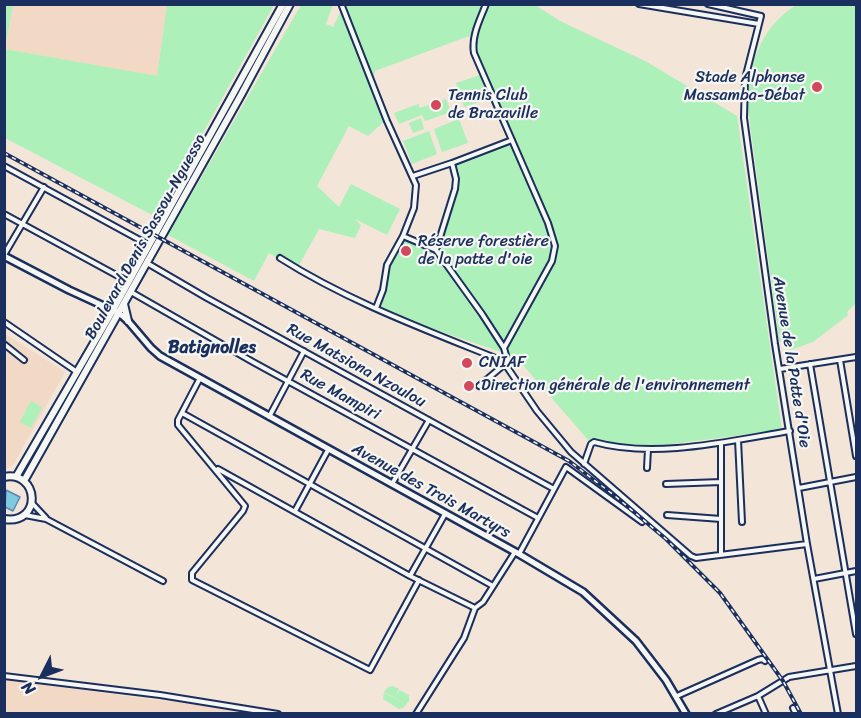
<!DOCTYPE html>
<meta charset="utf-8">
<style>
body{margin:0}
#map{position:relative;width:861px;height:718px;overflow:hidden;background:#f3e5d8;font-family:Sriracha,sans-serif}
canvas{display:block}
.frame{position:absolute;inset:0;border:6px solid #1b2f5e;pointer-events:none}
.north{position:absolute;left:12px;top:646px;width:60px;height:60px;-webkit-text-stroke:4px #f6f6f2;paint-order:stroke;rotate:228deg;font-size:16px;font-weight:700;line-height:24px;text-align:center;color:#1b2f5e}
.north::after{content:'';display:block;margin:auto;width:21px;height:27px;background:#1b2f5e;clip-path:polygon(50% 0,100% 100%,50% 72%,0 100%)}
</style>
<div id="map">
<canvas width="861" height="718"></canvas>
<div class="frame"></div>
<div class="north">N</div>
</div>
<script>
const ctx = document.querySelector('canvas').getContext('2d');
ctx.lineJoin = 'round';
function fillPath(path, color) { ctx.fillStyle = color; ctx.fill(path, 'evenodd'); }
function stroke(path, color, width, dash) { ctx.strokeStyle = color; ctx.lineWidth = width; ctx.lineCap = dash ? 'butt' : 'round'; ctx.setLineDash(dash || []); ctx.stroke(path); }
function label(font, color, halo, rows, align = 'center') {
  ctx.font = font + ' Sriracha,sans-serif'; ctx.lineWidth = 4.5; ctx.setLineDash([]); ctx.textBaseline = 'middle'; ctx.strokeStyle = halo; ctx.fillStyle = color; for (const [text, x, y, turn = 0] of rows) {
    ctx.save(); ctx.translate(x, y); ctx.rotate((+turn || 0) * Math.PI / 180); ctx.textAlign = isNaN(turn) ? turn : align; if (halo) ctx.strokeText(text, 0, 0); ctx.fillText(text, 0, 0); ctx.restore();
  }
}
fillPath(new Path2D(`
 M13,5H167L157,77L5,49Z
 M4,333L65,372L13,465L5,470Z
 M5,679L118,695L261,713H5Z`), '#f1d9c6');
fillPath(new Path2D(`
 M4,5H13L5,49H4Z
 M167,5H274L156,217L5,138V49L157,76Z
 M301,5H333L326,24L333,27L344,5H535L560,21L647,62L737,116L782,430L640,448L589,441L516,357L386,313L376,308L384,285V273L403,236L435,250L456,179L452,163L511,140L469,36L375,71L373,83L388,118L368,136L349,126L317,186L339,207L351,184L400,209L387,235L355,219L361,225L355,238L319,229L297,269L269,253L254,281L168,235Z
 M796,5H856V303L847,312L848,315L813,342L790,350L779,340L748,109C748,66 759,29 796,5Z
 M480,75L488,99L464,107L456,83Z
 M446,99L451,112L425,121L422,115L399,124L394,113L418,104L420,108Z
 M421,118L424,129L413,133L409,123Z
 M459,119L468,143L442,152L434,129Z
 M429,131L437,154L412,164L403,141Z
 M31,401L42,407L31,428L20,422Z
 M393,686L399,689L396,696L400,690L409,695V701L403,708L399,709L383,699L384,693L405,703L384,692L388,687Z`), '#adf0ba');
const water = new Path2D(`
 M6,490L20,497L13,511L5,507Z`);
fillPath(water, '#81c9e1');
stroke(water, '#588bad', 1.5);
const street = new Path2D(`
 M486,4C480,20 471,36 474,53L548,223L555,246L552,261L504,348
 M639,4L759,24
 M708,4L761,16L745,79L744,118L775,344L807,544L838,714
 M342,6L387,121L416,185L414,208L403,236L387,265L383,290L376,308
 M452,163L512,140
 M4,166L149,245
 M413,176L452,163L456,179L455,189L436,250
 M4,214L129,282
 M403,236L436,250L482,314L504,348L507,359L505,364L479,386
 M4,255L44,187
 M280,258C346,300 421,328 493,357L505,364L537,411L571,452L691,556L696,558L807,544
 M147,263L207,298L554,489
 M131,292L253,362L538,518
 M4,322L77,372
 M4,344L24,360
 M840,360L856,456
 M810,364L856,634
 M780,369L856,357
 M200,378L178,420V425L245,506L243,511L192,573V580L370,670L419,580
 M182,413L493,586
 M269,417L304,351
 M738,440L742,522
 M584,464L591,444L594,442C655,459 729,441 790,431
 M647,468L648,449
 M218,469L410,576L475,608
 M392,484L429,420
 M666,484L721,482
 M799,488L856,477
 M32,503L46,518
 M295,511L328,450
 M25,515L46,519L163,581
 M667,515L721,519
 M519,554L566,467L642,522
 M721,554V444
 M410,576L445,514
 M814,579L856,571
 M4,676L160,695L278,714
 M677,696L758,660L762,659L765,661
 M758,696L766,714
 M793,708L796,714
 M416,714L464,638L475,608L483,602L515,552
 M716,714L758,696L789,677L856,666`);
const secondary = new Path2D(`
 M4,256L69,290L119,313L128,321L151,348L160,356L519,554L583,592L636,641L666,680L686,714`);
const primary = new Path2D(`
 M124,304L128,321
 M4,477C39,470 43,525 4,519
 M16,477L113,310L283,4
 M24,481L241,95L290,4`);
stroke(street, '#1b2f5e', 8);
stroke(secondary, '#1b2f5e', 10);
stroke(primary, '#1b2f5e', 10);
stroke(street, '#f6f6f2', 4);
stroke(secondary, '#f6f6f2', 5);
stroke(primary, '#f6f6f2', 6);
const rail = new Path2D(`
 M4,153L569,461L615,496L666,539L720,593L783,681L801,714`);
stroke(rail, '#1b2f5e', 4);
stroke(rail, '#f6f6f2', 1.5, [4.5]);
for (const [x, y, r, color] of [
 [817,87,6,"#d1495b"],
 [436,105,6,"#d1495b"],
 [406,251,6,"#d1495b"],
 [467,363,6,"#d1495b"],
 [469,386,6,"#d1495b"]
]) { const dot = new Path2D(); dot.arc(x, y, r, 0, 2 * Math.PI); ctx.fillStyle = color; ctx.fill(dot); stroke(dot, '#f6f6f2', 2); }
label('16px', '#1b2f5e', '#f6f6f2', [
 ["Stade Alphonse",805,78,"right"],
 ["Massamba-Débat",805,96,"right"],
 ["Tennis Club",448,96],
 ["de Brazaville",448,114],
 ["Réserve forestière",418,242],
 ["de la patte d'oie",418,260],
 ["CNIAF",479,363],
 ["Direction générale de l'environnement",481,386]
], 'left');
label('16px', '#1b2f5e', '#f6f6f2', [
 ["Boulevard Denis Sassou-Nguesso",146,237,-61],
 ["Avenue de la Patte d'Oie",791,362,81],
 ["Rue Matsiona Nzoulou",356,366,29],
 ["Rue Mampiri",340,395,29],
 ["Avenue des Trois Martyrs",431,491,29]
]);
label('bold 18px', '#1b2f5e', '#f6f6f2', [
 ["Batignolles",212,348]
]);
</script>
